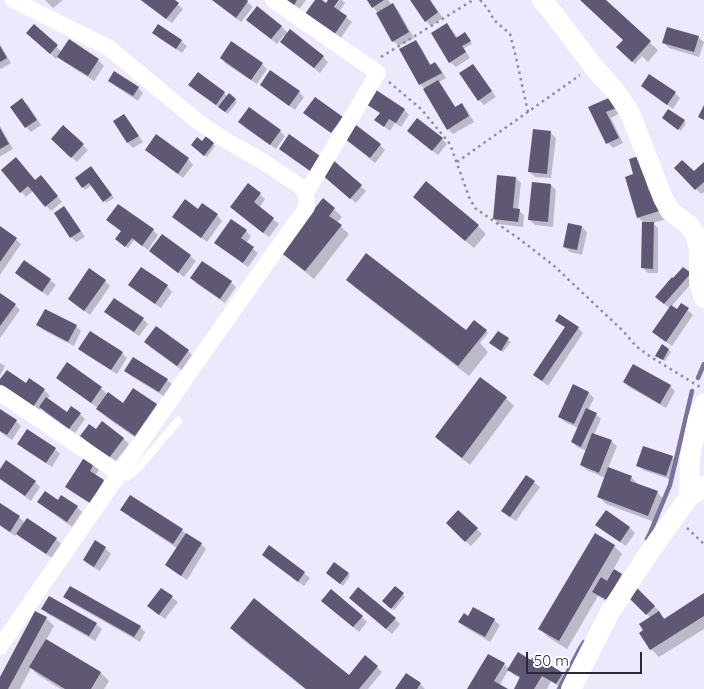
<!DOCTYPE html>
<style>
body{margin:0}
#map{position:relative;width:704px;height:689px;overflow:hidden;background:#ede8fc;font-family:Quicksand,sans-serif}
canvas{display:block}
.scale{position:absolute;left:526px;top:652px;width:116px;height:22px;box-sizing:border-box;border:2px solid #2b2734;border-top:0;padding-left:6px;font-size:15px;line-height:18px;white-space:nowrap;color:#2b2734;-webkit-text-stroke:4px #fff;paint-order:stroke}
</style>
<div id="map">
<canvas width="704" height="689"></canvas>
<div class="scale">50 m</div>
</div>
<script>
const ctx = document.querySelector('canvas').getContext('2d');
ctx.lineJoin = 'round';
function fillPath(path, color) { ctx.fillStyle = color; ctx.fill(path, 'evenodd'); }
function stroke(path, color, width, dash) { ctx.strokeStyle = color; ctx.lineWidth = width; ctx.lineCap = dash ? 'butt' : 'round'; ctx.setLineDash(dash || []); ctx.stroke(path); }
fillPath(new Path2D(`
 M45,0H63L53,8Z
 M140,0H173L183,9L172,23Z
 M212,0H245L253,7L241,22Z
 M282,0H306L298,11Z
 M317,0H320L326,5L330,0H337L331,12L340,0H342L345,3L339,12L352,22L340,39L312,19Z
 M368,0H388L392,5L398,10L414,38L399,46L393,41L378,13L373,7Z
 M412,0H430L443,18L431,26L426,21Z
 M581,0H604L658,50L648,62L642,56L635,64L620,49L624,40Z
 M447,24L452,30L458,38L467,36L472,44L464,48L470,58L456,67L450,62Z
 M253,25L281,26L288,33L323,57L328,62L320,73L287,47L285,37L284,35L277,44Z
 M34,26L62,52L69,41L98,60L104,66L94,81L64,62L58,56L56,59L33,38Z
 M154,33L181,41L187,46L182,53L159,38Z
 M698,37L704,42L699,57L669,48L664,43Z
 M416,42L421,47L431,65L435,63L440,68L446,78L439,82L443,87L456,108L461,104L467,110L474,122L453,134L448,129L425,89L420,84Z
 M0,44L11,63L1,69L0,68Z
 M221,58L262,64L267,69L257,84L226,64Z
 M473,65L478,71L496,97L484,105L479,100Z
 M110,81L138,88L143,93L138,101L115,86Z
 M642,86L675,93L680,98L673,109L647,91Z
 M195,90L224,93L228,97L235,100L237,102L228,114Z
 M267,90L299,92L304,97L295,110Z
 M610,98L620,113L611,118L623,143L613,148L608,143L590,108Z
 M22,100L28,105L41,125L31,132L26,127Z
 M368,103L404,109L409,115L401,127L395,123L390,131L376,120L381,114Z
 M669,111L686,123L681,131L666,120Z
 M124,116L129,121L143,142L133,148L128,143L115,122Z
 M0,126L13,149L1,156H0Z
 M64,127L88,150L77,162L58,144Z
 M244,127L280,131L285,136L276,149Z
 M551,133L556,138L551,178L535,177L529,171Z
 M156,136L188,159L193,165L183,178L152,155Z
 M414,136L442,139L447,144L438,155Z
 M206,138L215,146L207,157L195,147L202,143Z
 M346,139L380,145L385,150L375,163Z
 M639,157L667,219L653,223L658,228V273H648L643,268V222L638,217L634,175Z
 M333,162L366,191L356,203L328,179Z
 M704,163V192L701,194L676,168L694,173Z
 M2,170L36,181L46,182L62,202L51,211L33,191L26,197Z
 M93,170L114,198L106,203L92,185L85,190L77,178Z
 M516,178L521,183L518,210L524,215L523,227L499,224L494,219Z
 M248,185L265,199L259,208L279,224L269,237L236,212Z
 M551,185L556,190L553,227L535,225L530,220Z
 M414,197L478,226L486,234L474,248L422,205Z
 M118,206L153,230L158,235L148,250L134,240L128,248L119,241L122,232Z
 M64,207L69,213L85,237L76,242L71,237Z
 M334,209L342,217L337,223L349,234L314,279L290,260L282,252Z
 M199,210L217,215L222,221L207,242L179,222L174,217Z
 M569,224L582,227L587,232L582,255L570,252L564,247Z
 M0,228L16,239L21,244L0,275Z
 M246,231L251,236L246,243L258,253L248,267L221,248L216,243Z
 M163,235L190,256L196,261L184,277L156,256Z
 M683,268L695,279L671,307L677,311L682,305L693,315L672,346L659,337L670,309L662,302Z
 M16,273L50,280L56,285L48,296L21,278Z
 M192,278L231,282L236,287L225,303L197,284Z
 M347,280L466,332L486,331L488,333L480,343L488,352L469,376L358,290Z
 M105,281L110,286L90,315L75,304L69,299Z
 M130,285L167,286L172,292L161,308L135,290Z
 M0,296L15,305L20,310L0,338Z
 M106,312L143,319L148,324L139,336L111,317Z
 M557,320L578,328L583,333L548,386L535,375L566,328Z
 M38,325L76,326L81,331L74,346L43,330Z
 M499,332L511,342L503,352L493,345Z
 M146,342L188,351L193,356L183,371L151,348Z
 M80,349L122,353L127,358L117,374L85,354Z
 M669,350L671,352L665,361L659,358Z
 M0,363L5,366L0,376Z
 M126,371L167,380L173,385L165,397L131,376Z
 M58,378L101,388L107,394L123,405H156L161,410L143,443L106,417L98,409V408L63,383Z
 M480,379L506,398L514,406L470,465L445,445L437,437Z
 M30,380L44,390L50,396L47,399L67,414H80L85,419L75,433L46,413L41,408L37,415L0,381L26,385Z
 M624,382L670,386L675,391L666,408L629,387Z
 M574,386L589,393L594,398L588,410L596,414L601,419L594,435L611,441L617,446L608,468L631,477L639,485L657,492L665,501L657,523L606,504L598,496L605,478L587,470L581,465L587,451L577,447L572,442L578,428L565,422L559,416Z
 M0,410L16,421L21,426L12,440L0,432Z
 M96,431L123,438L129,444L115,462L87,441Z
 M19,444L55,449L60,454L52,467L24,449Z
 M672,457L678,462L672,480L643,470L638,465Z
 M86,458L100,468L95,476L103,481L109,486L96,507L72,492L67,487Z
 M7,462L35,482L40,487L31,501L0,478V471Z
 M527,477L540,487L516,521L508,516Z
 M39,502H58L77,507L82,512L72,527L44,507Z
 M0,505L19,517L25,523L56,539L61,544L52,558L23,539L17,533L15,536L0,526Z
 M122,509L182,530L186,534L201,544L206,549L187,580L172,570L166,565L177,548L130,517Z
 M606,512L630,528L635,533L626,546L602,530L597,525Z
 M452,529H477L482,534L471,546Z
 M595,535L614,546L622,554L613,570L621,575L626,580L612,605L598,596L567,649L548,637L540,629Z
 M95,542L105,548L111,554L100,571L89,565L84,560Z
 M269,547L304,573L310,578L304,586L269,560Z
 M348,574L350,576L343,586L330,576Z
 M396,588L405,597L394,610L384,601Z
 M161,589L178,602L165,619L154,611Z
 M637,589L660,612L659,613L665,619L704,595V629L659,657L651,649L641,633L645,631L651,618L630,597Z
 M65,597L140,627L145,632L140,642L70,602Z
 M356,603L395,619L400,624L392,634Z
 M328,606L362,617L367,622L359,632Z
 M43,609L96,624L102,629L95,641L48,614Z
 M474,609L494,620L500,625L490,642L465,627L460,622L469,617Z
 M46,618L54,626L46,640L101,673L109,681L104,689H61L38,675L31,668L20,689H0V680Z
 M231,628L350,677L377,667L382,672L368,689H305L242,639Z
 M534,657L565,676L559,686L551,681L547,689H515L521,679L514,675L509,669L499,686L505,689H469L504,664L509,669L531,662Z
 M420,684L425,689H397Z`), '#0003');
stroke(new Path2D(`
 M698,378L704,364
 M647,539L650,533L670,485L692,391
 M559,689L579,650L584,642`), '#7c7197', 4.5);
fillPath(new Path2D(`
 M141,0H175L179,3L166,19Z
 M212,0H247L248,1L236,18Z
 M282,0H297L293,7Z
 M315,0H322L326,3L328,0H339L334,7L347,16L334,35L305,14Z
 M367,0H384L372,8Z
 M410,0H430L438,12L425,22Z
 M580,0H606L651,41L632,62L616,47L623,40Z
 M393,3L409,32L392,42L376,13Z
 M257,6L282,26L271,39L246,20Z
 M447,23L456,38L465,32L471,41L462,46L466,52L449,63L431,33Z
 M34,24L58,45L50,54L26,33Z
 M158,24L182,40L176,49L152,33Z
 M667,27L699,36L694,52L662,43Z
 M290,29L324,56L314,68L280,42Z
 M69,39L99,59L88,76L57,57Z
 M416,40L430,65L435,62L442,73L419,85L399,49Z
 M231,41L263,63L251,80L220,58Z
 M0,46L7,58L0,62Z
 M473,64L492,91L478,101L459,73Z
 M270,70L300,91L289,106L260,85Z
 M114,71L139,87L133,96L108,81Z
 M198,72L225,92L216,105L188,85Z
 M649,74L676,92L667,105L641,86Z
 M438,80L455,107L462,103L469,116L447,130L423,89Z
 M376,90L405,109L396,123L389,119L384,127L374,120L380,113L366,104Z
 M229,93L236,99L225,112L218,107Z
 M315,97L343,117L331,133L303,113Z
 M611,97L616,108L606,112L619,138L606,144L588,107Z
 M22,98L37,120L25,128L10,107Z
 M704,105V120L698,117Z
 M249,107L281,130L270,145L238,122Z
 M668,109L685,120L678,130L662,118Z
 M124,114L139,136L127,143L113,121Z
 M417,118L443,138L432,151L407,131Z
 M63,125L84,144L71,158L51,139Z
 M356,125L381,144L370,158L345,139Z
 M0,128L9,144L0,149Z
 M533,129L551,131L547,174L528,172Z
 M156,134L189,158L178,174L145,150Z
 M289,134L320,156L310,171L279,149Z
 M206,136L214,143L204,156L191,145L197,137L202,141Z
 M639,156L649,191L653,189L659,211L637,218L625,177L633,174L629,159Z
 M16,157L35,180L41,175L58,196L45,207L28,186L20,193L1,170Z
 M333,160L362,185L350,199L321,174Z
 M682,160L694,171L704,162V182L695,190L674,168Z
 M91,166L112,195L103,202L89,183L82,188L75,178Z
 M497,175L516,177L513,208L520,209L518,222L493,219Z
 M426,181L479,225L465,241L413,197Z
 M532,182L551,184L548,222L528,220Z
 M248,183L261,193L254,202L274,218L263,233L230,207Z
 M323,198L335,208L329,216L342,225L305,271L280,252Z
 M185,199L198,209L202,203L218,214L201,238L172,217Z
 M118,204L154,229L142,246L132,238L125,247L115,239L121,231L106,220Z
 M64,206L81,231L70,238L54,213Z
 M231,219L247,230L241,238L254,247L243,263L214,243Z
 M642,222H654L653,269L641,268Z
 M568,223L582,226L577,250L563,247Z
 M0,226L17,238L0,262Z
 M162,234L191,255L178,273L149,251Z
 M366,253L466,330L474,320L487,330L458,366L346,280Z
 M24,260L51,279L42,292L15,273Z
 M202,261L232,281L220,299L190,278Z
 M141,267L168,285L155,304L128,285Z
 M683,267L691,273L664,304L655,297L672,277L673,278Z
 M89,268L106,280L84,311L68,299Z
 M0,293L16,304L0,326Z
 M114,298L144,318L134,332L104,312Z
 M681,303L689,308L666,342L652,332L671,305L677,309Z
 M45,309L77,325L68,342L36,325Z
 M559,314L579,327L542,381L533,375L565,327L555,321Z
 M156,326L189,350L177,366L144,342Z
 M90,331L123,352L111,370L78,349Z
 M498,331L509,338L501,351L489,343Z
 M662,344L669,349L663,360L655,356Z
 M133,357L168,379L159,392L124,371Z
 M67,362L102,387L91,403L56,378Z
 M633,364L671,385L660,404L623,382Z
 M7,370L26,383L29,378L45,389L31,410L0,389V379Z
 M480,377L507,397L462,458L435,437Z
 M573,384L589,392L574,424L558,417Z
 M133,388L157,404L135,436L96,409L108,392L123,403Z
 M46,397L67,412L71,406L81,413L69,429L39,407Z
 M586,408L597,413L581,447L571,442Z
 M0,409L17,420L7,435L0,431Z
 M102,421L124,438L109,458L80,436L89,424L96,429Z
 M27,429L56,448L46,463L17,444Z
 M592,433L612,440L599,473L580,465Z
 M643,446L673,456L666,476L636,466Z
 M85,456L95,462L90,471L104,480L90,503L65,487Z
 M6,460L36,481L25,496L0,479V469Z
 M608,467L632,476L630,481L658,491L648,516L597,497Z
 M526,475L535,481L510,517L501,511Z
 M45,491L58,500L61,495L78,506L67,522L37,502Z
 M130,495L183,529L173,544L120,510Z
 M0,503L20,516L10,532L0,525Z
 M458,510L478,528L465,542L446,523Z
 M606,510L630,527L620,542L595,525Z
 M27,518L57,538L46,554L16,534Z
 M186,533L202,543L181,576L165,565Z
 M595,533L615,545L559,641L538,629Z
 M95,540L106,547L94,567L83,560Z
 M269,545L305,572L298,582L262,555Z
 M334,562L349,573L340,584L326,573Z
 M614,569L622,574L607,600L592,592L601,577L607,581Z
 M70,586L141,626L134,637L63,597Z
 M395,586L404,593L391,609L382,601Z
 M358,587L396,618L386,629L349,598Z
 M161,588L173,596L159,615L147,606Z
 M637,588L655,606L646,615L628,597Z
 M331,589L363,616L353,627L321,601Z
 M704,593V616L650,650L639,633L643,630L639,624L659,611L664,619Z
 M49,596L97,623L89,636L41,609Z
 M254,598L349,675L365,655L378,666L359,689H306L230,628Z
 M473,607L495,619L485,637L458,622L464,613L468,616Z
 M35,611L47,617L8,689H0V677Z
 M46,639L101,672L91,689H65L29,667Z
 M518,652L531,660L534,655L563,673L556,684L542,676L534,689H514L520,677L507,670Z
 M488,654L505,663L494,681L508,689H467Z
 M406,673L421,683L417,689H395Z`), '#5f5774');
stroke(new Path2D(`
 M480,0L488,9L494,20L510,34L515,53L528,112
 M381,57L473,0
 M389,82L421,109L450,144L469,197L475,208L518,238L553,265L622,330L637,347L651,357L700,387
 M457,162L580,75
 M687,528L704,544`), '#8f8b9b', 2.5, [2.5, 4]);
stroke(new Path2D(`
 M119,473L127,477L136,470L178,421`), '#fff', 8);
stroke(new Path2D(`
 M273,0L378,73L306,193
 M0,393L119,473
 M0,647C101,500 202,352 307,207L306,193L300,186L262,161L222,138L196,120L109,48L13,0`), '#fff', 16);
stroke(new Path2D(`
 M542,0L553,13L593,66L616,92L630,113L663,198L670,211L689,225L696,236L699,252V282L704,298
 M689,497L690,457L698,418L704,404
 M571,689L610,612L651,550L689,497L704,486`), '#fff', 20);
</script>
